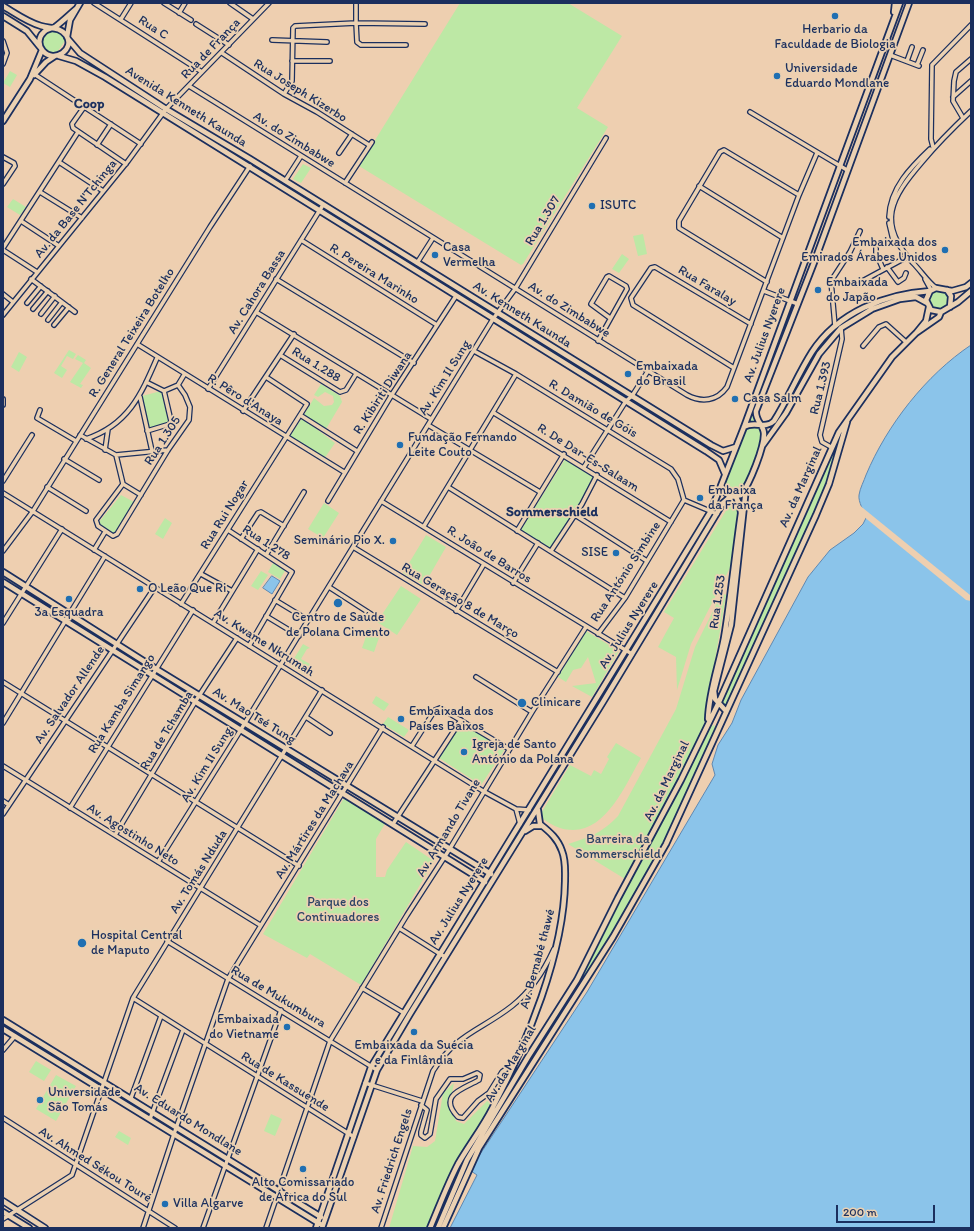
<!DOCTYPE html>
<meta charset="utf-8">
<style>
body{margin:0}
#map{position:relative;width:974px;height:1231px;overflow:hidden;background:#eecfb0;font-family:Itim,sans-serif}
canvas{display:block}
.frame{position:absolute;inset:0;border:4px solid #1b2f5e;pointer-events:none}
.scale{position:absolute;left:836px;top:1205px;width:99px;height:18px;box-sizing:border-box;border:2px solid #1b2f5e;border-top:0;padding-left:5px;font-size:12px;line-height:14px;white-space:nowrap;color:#1b2f5e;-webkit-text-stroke:3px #ebd1b2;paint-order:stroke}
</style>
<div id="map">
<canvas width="974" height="1231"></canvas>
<div class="frame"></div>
<div class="scale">200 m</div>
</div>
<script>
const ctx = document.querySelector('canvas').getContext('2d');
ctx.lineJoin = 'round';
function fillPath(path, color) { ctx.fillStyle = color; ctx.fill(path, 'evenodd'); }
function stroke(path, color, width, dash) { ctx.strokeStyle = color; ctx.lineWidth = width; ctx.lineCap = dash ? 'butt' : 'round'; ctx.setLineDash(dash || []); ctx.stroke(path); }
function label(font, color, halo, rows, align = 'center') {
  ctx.font = font + ' Itim,sans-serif'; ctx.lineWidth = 3.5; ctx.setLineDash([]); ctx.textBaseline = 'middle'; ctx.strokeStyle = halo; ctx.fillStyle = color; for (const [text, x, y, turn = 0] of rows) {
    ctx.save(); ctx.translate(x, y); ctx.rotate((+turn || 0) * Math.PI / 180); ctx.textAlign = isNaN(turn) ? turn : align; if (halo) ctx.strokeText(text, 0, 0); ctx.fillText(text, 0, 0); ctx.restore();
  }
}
fillPath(new Path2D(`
 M460,3H568L622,36L577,108L608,127L523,264L521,265L359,166Z
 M50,29L61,30L66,39L56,54L46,56L43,54L41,41Z
 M10,71L17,75L10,87L3,83Z
 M303,164L311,168L301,183L293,179Z
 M13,199L26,207L20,215L7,207Z
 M643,234L647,254L638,256L633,236Z
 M622,254L629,259L619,273L612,269Z
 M929 300a10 10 0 1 1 20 0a10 10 0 1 1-20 0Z
 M793,305L794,308L754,414L755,422L747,423L790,306Z
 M69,350L76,354L73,359L67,356L61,366L67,370L62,378L54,373Z
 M19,352L27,357L19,372L11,367Z
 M78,355L86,360L84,363L91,368L80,384L83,385L81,388L70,382L83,363L75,359Z
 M321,384L340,396L342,402L326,429L304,415L314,398L324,406L332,405L334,402L333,396L325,392L318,397L314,395Z
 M161,391L169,425L149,429L142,396Z
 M302,418L335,443L324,459L290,436Z
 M751,426L759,427L762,433V438L744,489L740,493L733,496L725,490L726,480L745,431Z
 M840,436L826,486L816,512L728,704L722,705L720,699Z
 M567,456L597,475L551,549L521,530Z
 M121,495L134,502L114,534L99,525V522Z
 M324,503L339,513L323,538L308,529Z
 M733,503L738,507L731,566L691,644L677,690L676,657L658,647L674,618L664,612L730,504Z
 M165,518L172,523L163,539L155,534Z
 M426,535L446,547L424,585L403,573Z
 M273,563L285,571L280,579L268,572Z
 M261,571L268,575L258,590L251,586Z
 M401,586L421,599L397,635L377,622Z
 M725,594L726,595L704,726L676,785L625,879L568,844C590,837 602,833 618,816L676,709L695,647L719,599Z
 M369,628L381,632L374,652L362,648Z
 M586,631L619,651L592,697L572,686L596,683L588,657L581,668L573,670L566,682L558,677Z
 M303,644L310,648L307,649L301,659L310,664L308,667L310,669L306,675L290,665Z
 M376,696L389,704L384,711L372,703Z
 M388,717L409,730L404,737L383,724Z
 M461,723L505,749L481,785L439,758Z
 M714,725L715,728L712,736L662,849L616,929L512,1093L487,1129L558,1012L650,846L709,727Z
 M616,743L641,758C624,787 603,841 560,828C553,826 547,821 541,818L540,815L570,765L591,776L594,770L601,774L609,759L607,757Z
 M344,798L386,822L376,839V877H385L387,870L406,842L434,861L361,985L310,954L307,958L263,934Z
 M36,1061L51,1070L44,1081L29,1072Z
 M506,1074L507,1075L492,1113L456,1168L429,1228H389L413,1146L427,1147L435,1141L443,1093L454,1083L450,1102L456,1121L464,1124L496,1092Z
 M56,1075L76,1086L56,1121L36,1109Z
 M271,1114L282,1119L275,1136L264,1131Z
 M119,1131L131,1138L128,1145L115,1137Z`), '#bde8a5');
const water = new Path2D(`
 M971,345V1228H450L477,1175L471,1171V1168L587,992L715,775L712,764L718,745L732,723L741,700L808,577L830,550L854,533L863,524L866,518C864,511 858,502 859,495C860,488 864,481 866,475C887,425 926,375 971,345Z
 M272,576L280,581L272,594L263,588Z`);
fillPath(water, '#8bc4ea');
stroke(water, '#5e88b2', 1);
fillPath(new Path2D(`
 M858,504L970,595L971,601L966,600L863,516Z`), '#eecfb0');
const minor = new Path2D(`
 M94,3L202,72
 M164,3L191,20
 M230,3L253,19
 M179,13L185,3
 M121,19L131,3
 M196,24L229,45
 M272,40L327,42
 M3,41L7,53L3,64
 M406,45H361L357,42L356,23L425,24
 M222,53L284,94L317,112L369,145
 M890,55L919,66
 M292,61H330
 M907,61L912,47
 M917,65L923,50
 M34,74L141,144
 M189,86L687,395C702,403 717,401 727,387L799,195L817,153
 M284,94L292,81L293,28L295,26L356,23V3
 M953,97L971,81
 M84,107L72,124L73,128L126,164
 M750,112L847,170
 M963,118L953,101L954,81L956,72L971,59
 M97,145L111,124
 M933,147L931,139L932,65L971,25
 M339,153L352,134
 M3,157L14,163L15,166L3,184
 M59,162L103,191
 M285,181L301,156
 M345,183L372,142
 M699,186L783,238
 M40,192L82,218
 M889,217C890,188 911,167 930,149
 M21,221L59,246
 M889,223L893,240
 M301,240L437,325
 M3,248L78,132
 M876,248V253L883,269
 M3,250L37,272
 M417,263L433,238
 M887,267L898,282L904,278L906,273
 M31,279L75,312
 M276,279L414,363
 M925,279L931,290
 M767,282L679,228V221L720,152L724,150L799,195
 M857,284L905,258
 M936,288C927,281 921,271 913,263C876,223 891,198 922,162C937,144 954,127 971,111
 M764,291L798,304
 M3,294L13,302
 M27,303L41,286
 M33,309L48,291
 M256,312L431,419
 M41,314L55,296
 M3,315L128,161L166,109L269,3
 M48,320L62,302
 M54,325L69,307
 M835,326L831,281L850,252L860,231
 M598,341L627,289L626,286L609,276L607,277L591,304L610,318
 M137,344L344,472
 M863,346L879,327L886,324L906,342
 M474,351L516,374L671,469L678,479L684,500
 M280,355L340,392L346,390L356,374
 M734,368L633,305L631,298L651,268L655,267L751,324
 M146,382L164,391L178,385
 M208,389L323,205
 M140,397L152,451
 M3,399V405
 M40,410L37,418L76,441
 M243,411L294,334
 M494,413L671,522
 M300,415L357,451
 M428,425L540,492
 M147,431L170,424L171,421L164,391
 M80,435L116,455L123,484
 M86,439C128,425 141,395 157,358
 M831,447L822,442L820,435L842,339L841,328
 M105,450L108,429
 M116,455L168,450
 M64,459L99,480
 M584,467L626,401L632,396L648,371
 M3,481L32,435
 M123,484L96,520L98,526L113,536L117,534L168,450L189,420L190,407L185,395L178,385L184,375
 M123,484L141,495
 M47,487L86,511
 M448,487L625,598
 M3,493L483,791L516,809L529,810
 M684,500L717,514
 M328,501L391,396L456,296
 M381,501L632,654
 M575,515L647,561
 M424,526L516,374
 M228,530L292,572L249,646
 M517,531L564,454
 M241,539L258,513L261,512L284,526
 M353,547L558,672
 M94,550L105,532
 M3,551L33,511L210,227L250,166
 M551,551L582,504L597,475
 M266,555L304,492
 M201,574L232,591
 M513,583L538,543
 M329,587L374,616
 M275,600L308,620
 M181,604L307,404L266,377
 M456,611L484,564
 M266,616L299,636
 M3,623L62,529
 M213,623L258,549
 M598,634L625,598L684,500
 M476,677L532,712
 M3,682L299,866
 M306,717L330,733
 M3,723L105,556
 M412,746L435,710L440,708L509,749
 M3,766L260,925
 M3,801L9,805
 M70,808L193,610
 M516,809L520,824
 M3,814L155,587
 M393,824L461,720
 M115,835L195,702L237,638
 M158,862L240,731L493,319L515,289L606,138
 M399,928L445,957
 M167,941L377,1070
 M362,988L404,1013
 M133,998L354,1137
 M3,1050L15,1036
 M365,1083L422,1101
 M131,1098L161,1016
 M421,1105L427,1110L421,1132V1135L425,1138L430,1134L436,1099L450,1079H463L477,1073L480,1075L479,1080C463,1089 437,1095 458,1117L463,1118L478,1101L489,1093L502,1072L514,1063
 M3,1118L175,1228
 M150,1119L183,1030
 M3,1219L72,1175L133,998L322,690
 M143,1228L174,1134L228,979L383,727
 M203,1228L281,1010
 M266,1228L330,1041L407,915L449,850L532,712L586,627
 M381,1228L433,1071C457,1033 480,1031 512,1006C531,991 544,971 554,949`);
const major = new Path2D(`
 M3,6C15,13 27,22 41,26C50,29 59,26 66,35C76,49 54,64 43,51C38,46 38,37 44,32C46,29 51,29 55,27C62,22 69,15 76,9
 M894,12L895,3
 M3,16L27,31L40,47
 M67,37L70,20L80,3
 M68,39L80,53L166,109L250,159L711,445L723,451L736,447
 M59,56L76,61L105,77L706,451L719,460L725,474
 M34,75L46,62L55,56
 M3,121L30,79L42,50
 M971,283L966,287L952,291L936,288L930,291L926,300L931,310L941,312L958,302L971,291
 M947,290L951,296L950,307
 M917,332L926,321L929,307
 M744,427C754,420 765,430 774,421C788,399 798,374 812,352C838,312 885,294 930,291
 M763,445L786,413L819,354L841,328L872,309L900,299L916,297L927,303
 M722,487L724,491L730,497L741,495C750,483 764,448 764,434C764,425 755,421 756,411L815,260L909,3
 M3,572L156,669L491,874
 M3,582L485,882
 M726,711L715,699L714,691L731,625L746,488
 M708,719C709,691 719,665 724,638C731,596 735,554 741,513L740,506L736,497
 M525,831L533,826H542
 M3,1020L321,1217
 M3,1029L320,1224
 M3,1201L45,1228
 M3,1212L29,1228
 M316,1228L371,1067L711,511L744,427L900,3
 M322,1228L377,1070L410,1014L603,702L723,503L730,497
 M430,1228C439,1207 447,1185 458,1164C469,1145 483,1127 493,1107C527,1043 564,954 565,881C565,871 566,861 562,851C558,839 550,832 540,824L538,810
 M438,1228L467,1160L528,1057L577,980L618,898L681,780L718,704L839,432L892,357L916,333L939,317L941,312
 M443,1228L479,1148L613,937L666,844L816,515L829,484L847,422`);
stroke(minor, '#1b2f5e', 6);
stroke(major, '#1b2f5e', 8);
stroke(minor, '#ebd1b2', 3.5);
stroke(major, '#ebd1b2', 4.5);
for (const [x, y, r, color] of [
 [835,16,4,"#1f6fb2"],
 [777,76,4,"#1f6fb2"],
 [592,206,4,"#1f6fb2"],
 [945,250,4,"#1f6fb2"],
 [435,255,4,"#1f6fb2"],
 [818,290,4,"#1f6fb2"],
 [628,374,4,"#1f6fb2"],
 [735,399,4,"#1f6fb2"],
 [400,445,4,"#1f6fb2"],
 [700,498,4,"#1f6fb2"],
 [393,541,4,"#1f6fb2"],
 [616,553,4,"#1f6fb2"],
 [140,589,4,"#1f6fb2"],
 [69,599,4,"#1f6fb2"],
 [338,603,5,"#1f6fb2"],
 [522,703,5,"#1f6fb2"],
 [401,719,4,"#1f6fb2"],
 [464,752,4,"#1f6fb2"],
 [82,943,5,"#1f6fb2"],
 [287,1027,4,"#1f6fb2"],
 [414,1032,4,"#1f6fb2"],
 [40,1100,4,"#1f6fb2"],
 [303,1169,4,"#1f6fb2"],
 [165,1204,4,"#1f6fb2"]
]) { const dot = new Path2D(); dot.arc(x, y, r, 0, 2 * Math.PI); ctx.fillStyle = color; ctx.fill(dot); stroke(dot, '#ebd1b2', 1.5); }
label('13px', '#1b2f5e', '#ebd1b2', [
 ["Rua C",153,28,33],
 ["Rua de França",211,49,-46],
 ["Rua Joseph Kizerbo",300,91,32],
 ["Avenida Kenneth Kaunda",186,107,32],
 ["Av. do Zimbabwe",294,140,32],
 ["Av. da Base N'Tchinga",76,209,-51],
 ["Rua 1.307",543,221,-59],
 ["R. Pereira Marinho",374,274,32],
 ["Rua Faralay",707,286,31],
 ["Av. Cahora Bassa",257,292,-58],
 ["Av. do Zimbabwe",569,310,32],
 ["Av. Kenneth Kaunda",522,315,32],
 ["R. General Teixeira Botelho",132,333,-58],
 ["Av. Julius Nyerere",765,335,-70],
 ["Rua 1.288",316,365,32],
 ["Av. Kim Il Sung",445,378,-58],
 ["Rua 1.393",821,388,-76],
 ["R. Kibiriti Diwana",383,393,-57],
 ["R. Pêro d'Anaya",245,400,32],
 ["R. Damião de Góis",593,409,31],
 ["Rua 1.305",163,441,-57],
 ["R. De Dar-Es-Salaam",588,458,32],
 ["Av. da Marginal",801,487,-66],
 ["Rua Rui Nogar",225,515,-58],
 ["Rua 1.278",266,543,33],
 ["R. João de Barros",489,555,32],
 ["Rua António Simbine",626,572,-57],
 ["Rua Geração 8 de Março",460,601,31],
 ["Rua 1.253",718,602,-82],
 ["Av. Julius Nyerere",629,625,-58],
 ["Av. Kwame Nkrumah",264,643,32],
 ["Av. Salvador Allende",70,695,-56],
 ["Rua Kamba Simango",122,704,-58],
 ["Av. Mao Tsé Tung",254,716,32],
 ["Rua de Tchamba",167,731,-59],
 ["Av. Kim II Sung",207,765,-58],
 ["Av. da Marginal",667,781,-64],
 ["Av. Mártires da Machava",315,820,-58],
 ["Av. Armando Tivane",449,828,-59],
 ["Av. Agostinho Neto",133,835,32],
 ["Av. Tomás Nduda",199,872,-58],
 ["Av. Julius Nyerere",459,901,-58],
 ["Av. Bernabé thawé",538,959,-75],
 ["Rua de Mukumbura",278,997,31],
 ["Av. da Marginal",511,1064,-59],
 ["Rua de Kassuende",285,1082,32],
 ["Av. Eduardo Mondlane",188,1120,32],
 ["Av. Friedrich Engels",392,1161,-72],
 ["Av. Ahmed Sékou Touré",95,1165,32]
]);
label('13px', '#1b2f5e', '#ebd1b2', [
 ["Herbario da",835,30,"center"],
 ["Faculdade de Biologia",835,45,"center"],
 ["Universidade",785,69],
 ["Eduardo Mondlane",785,84],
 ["ISUTC",600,206],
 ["Embaixada dos",937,243,"right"],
 ["Emirados Árabes Unidos",937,258,"right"],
 ["Casa",443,248],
 ["Vermelha",443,263],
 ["Embaixada",826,283],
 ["do Japão",826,298],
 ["Embaixada",636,367],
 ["do Brasil",636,382],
 ["Casa Salm",743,399],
 ["Fundação Fernando",408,438],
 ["Leite Couto",408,453],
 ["Embaixa",708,491],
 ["da França",708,506],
 ["Seminário Pio X.",385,541,"right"],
 ["SISE",608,553,"right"],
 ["O Leão Que Ri",148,589],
 ["3a Esquadra",69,613,"center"],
 ["Centro de Saúde",338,618,"center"],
 ["de Polana Cimento",338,633,"center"],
 ["Clinicare",531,703],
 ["Embaixada dos",409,712],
 ["Países Baixos",409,727],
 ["Igreja de Santo",472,745],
 ["António da Polana",472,760],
 ["Hospital Central",91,936],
 ["de Maputo",91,951],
 ["Embaixada",279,1020,"right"],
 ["do Vietname",279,1035,"right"],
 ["Embaixada da Suécia",414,1046,"center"],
 ["e da Finlândia",414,1061,"center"],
 ["Universidade",48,1093],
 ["São Tomás",48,1108],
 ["Alto Comissariado",303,1183,"center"],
 ["de África do Sul",303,1198,"center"],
 ["Villa Algarve",173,1204]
], 'left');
label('13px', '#2b4265', '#ebd1b2', [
 ["Barreira da",618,840],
 ["Sommerschield",618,855],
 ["Parque dos",338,903],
 ["Continuadores",338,918]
]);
label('bold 14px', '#1b2f5e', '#ebd1b2', [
 ["Coop",89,104],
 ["Sommerschield",552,512]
]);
</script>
